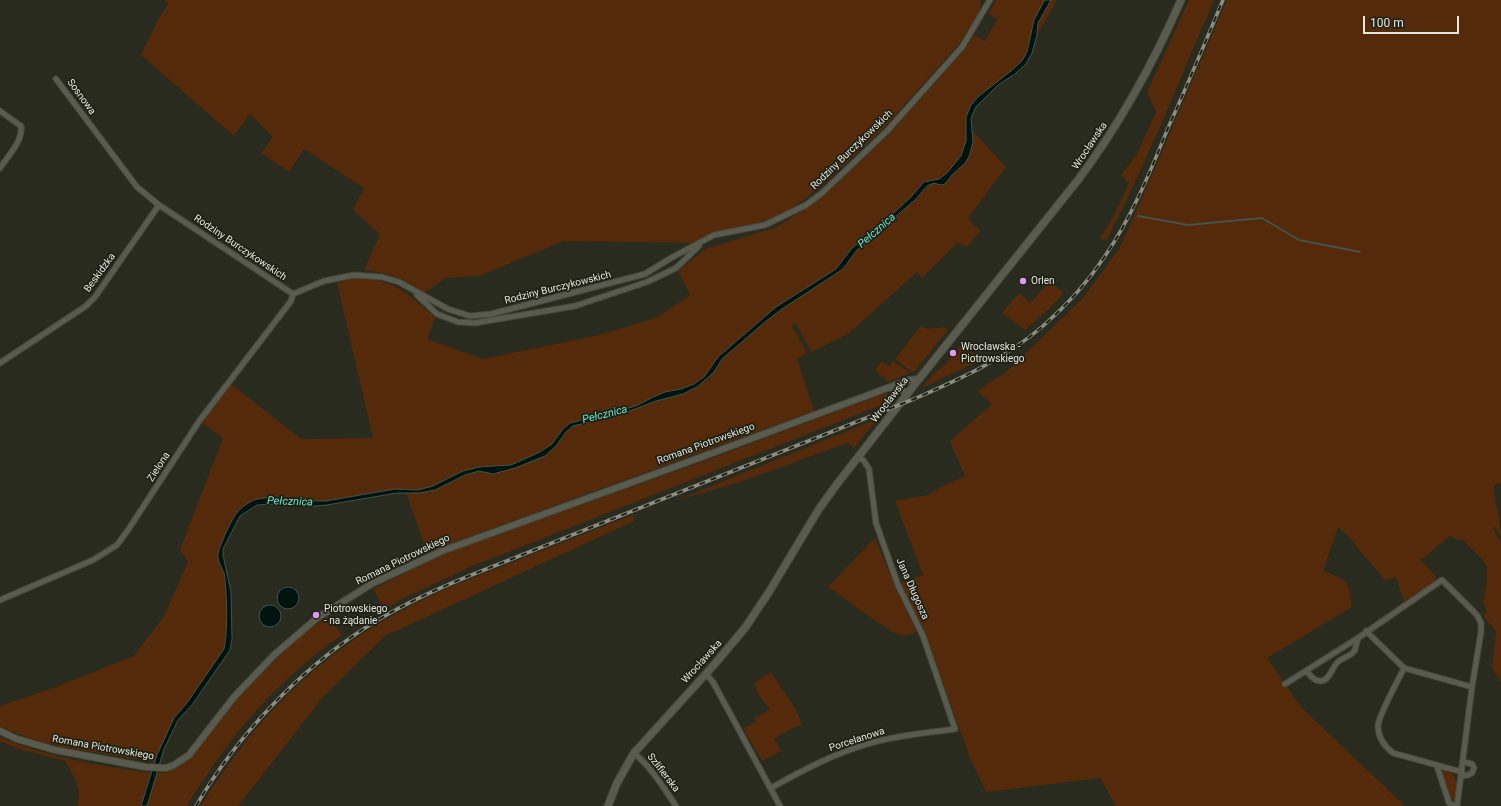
<!DOCTYPE html>
<meta charset="utf-8">
<style>
body{margin:0}
#map{position:relative;width:1501px;height:806px;overflow:hidden;background:#282b1e;font-family:Roboto,sans-serif}
canvas{display:block}
.scale{position:absolute;left:1363px;top:16px;width:96px;height:18px;box-sizing:border-box;border:2px solid #e4e6de;border-top:0;padding-left:5px;font-size:12px;line-height:14px;white-space:nowrap;color:#e4e6de;-webkit-text-stroke:3px #1f2115;paint-order:stroke}
</style>
<div id="map">
<canvas width="1501" height="806"></canvas>
<div class="scale">100 m</div>
</div>
<script>
const ctx = document.querySelector('canvas').getContext('2d');
ctx.lineJoin = 'round';
function fillPath(path, color) { ctx.fillStyle = color; ctx.fill(path, 'evenodd'); }
function stroke(path, color, width, dash) { ctx.strokeStyle = color; ctx.lineWidth = width; ctx.lineCap = dash ? 'butt' : 'round'; ctx.setLineDash(dash || []); ctx.stroke(path); }
function label(font, color, halo, rows, align = 'center') {
  ctx.font = font + ' Roboto,sans-serif'; ctx.lineWidth = 3.5; ctx.setLineDash([]); ctx.textBaseline = 'middle'; ctx.strokeStyle = halo; ctx.fillStyle = color; for (const [text, x, y, turn = 0] of rows) {
    ctx.save(); ctx.translate(x, y); ctx.rotate((+turn || 0) * Math.PI / 180); ctx.textAlign = isNaN(turn) ? turn : align; if (halo) ctx.strokeText(text, 0, 0); ctx.fillText(text, 0, 0); ctx.restore();
  }
}
fillPath(new Path2D(`
 M164,0H980V12L958,45L883,129L818,189L775,221L697,243L564,241L479,276L445,278L425,293C402,278 392,273 364,270L380,234L353,210L364,188L304,149L289,172L261,153L273,137L250,114L234,136L141,55L157,22L168,4Z
 M996,0H1045L1034,20L1027,52L1022,61L1011,71L979,96L971,105L966,130V141L961,156L947,173L939,179L924,182L911,197L873,232L852,248L836,269L776,307L760,320L704,377L694,384L681,389L665,392L651,398L638,405L617,412L578,420L563,429L552,444L540,452L511,465L479,467L463,471L433,486L418,490L395,489L326,501L314,502L272,498L236,514L220,545L218,556L224,574L226,593L227,639L224,649L187,703L174,718L154,762L68,748L38,741L0,727V706L53,688L134,656L164,616L188,562L180,550L223,438L202,423L231,384L301,439L373,438L337,283C343,282 350,278 355,278C392,277 409,295 435,317L427,339L483,359L595,336L656,318L690,295L678,271L705,249L777,227L825,195L889,134L964,50L974,35L985,41L997,19L988,14Z
 M1051,0H1057L1037,35L1038,23Z
 M1189,0H1214C1179,81 1147,163 1106,241L1100,238L1114,216L1129,183L1121,175L1137,154L1156,112L1147,92Z
 M1227,0H1501V483L1494,485C1494,504 1501,520 1501,539L1495,527L1493,528L1501,544V683L1492,668L1496,631L1483,616L1487,612L1483,602L1486,588L1487,567L1481,558L1462,539L1458,540L1450,536L1421,560L1436,577L1434,582L1404,601L1396,577L1385,580L1346,534L1338,527L1323,571C1350,581 1348,579 1352,607L1267,658L1301,707L1405,806H1116L1100,778L986,792L970,758L925,633L900,583L923,575L895,501L928,495L943,486L965,476L950,441L992,404L977,391L1006,372L1082,299L1119,249L1135,214Z
 M972,130L1006,167L968,218L973,225L981,230L967,247L957,243L922,278L917,272L848,334L811,352L796,323L791,327L796,332L807,353L797,359L814,411L427,552L406,493H419L435,490L465,475L479,471L493,474L531,462L556,446L566,432L573,426L619,415L668,397L707,380L714,372L722,359L765,322L782,309L843,269L857,250L916,199L928,186L934,183L941,185L945,184L952,175L965,163L973,142Z
 M1050,281L1064,293L1051,307L1025,330L1002,313L1019,293L1030,303Z
 M921,326L927,329L944,327L946,328L947,331L916,370L912,372L895,359Z
 M962,342L981,360L922,388L932,375L946,364L953,355L955,356L959,352L958,350Z
 M882,361L889,366L893,361L910,373L888,382L875,370Z
 M886,393L892,398L889,402L470,567L406,597L385,609L373,589L443,554L702,462Z
 M877,419L854,448L848,443L737,483L674,501Z
 M633,515L634,521L385,636L324,696L238,806H200C226,767 253,728 287,695C323,659 367,628 412,605C442,589 475,577 506,565C548,548 590,531 633,515Z
 M875,538L895,586L917,632C905,637 902,636 890,631L828,587Z
 M328,616L342,635C287,673 241,722 205,778C199,787 192,796 187,806H147L157,773H164L176,769L192,757L237,699L277,658L302,635Z
 M771,672L796,710L802,724L774,738L781,751L762,761L743,728L756,722L754,718L770,710L756,691L758,688L753,684Z
 M0,737C46,757 101,766 151,773L141,806H77C84,791 72,775 66,761L18,749L0,741Z
 M1442,770C1459,770 1460,790 1454,801C1448,798 1442,777 1442,770Z`), '#542a0a');
const water = new Path2D(`
 M1045,0H1051L1038,23L1037,35L1032,53L1026,64L1015,74L998,85L976,107L971,118L973,142L969,157L965,163L952,175L945,184L941,185L934,183L927,186L916,199L857,250L843,269L782,309L765,322L722,359L714,372L697,387L683,394L656,401L619,415L573,426L566,432L556,446L545,456L515,468L493,474L479,471L465,475L435,490L419,493H397L327,505L314,506L273,504L257,505L240,516L223,549V555L231,592L232,639L230,650L192,705L178,720L164,749L147,806H141L157,755L174,718L187,703L224,649C228,633 227,590 224,573C222,568 218,562 218,556C217,550 232,519 236,514C240,508 251,500 258,499C279,494 304,502 326,501L395,489L418,490L433,486L463,471L479,467L511,465L540,452L552,444L563,429L570,423L617,412L638,405L651,398L665,392L681,389L694,384L704,377L718,357L776,307L836,269L852,248L873,232L911,197L924,182L939,179L947,173L961,156L966,141V117L971,105L979,96L1011,71L1022,61L1027,52L1034,20Z
 M277 598a11 11 0 1 1 22 0a11 11 0 1 1-22 0Z
 M259 616a11 11 0 1 1 22 0a11 11 0 1 1-22 0Z`);
fillPath(water, '#00140f');
stroke(water, '#44534d', 1);
stroke(new Path2D(`
 M1138,216L1188,225L1262,218L1299,240L1360,252`), '#44534d', 2);
const minor = new Path2D(`
 M56,79L137,187L159,205L293,294
 M0,111L21,126C23,141 8,156 0,168
 M293,294L324,281L354,275L382,277L399,282L448,309L470,316L491,314L645,274L671,258L714,235L765,225L806,205L822,193L887,131L962,47L990,0
 M417,295L437,314L458,322L475,323L575,306L647,282L676,268L699,246
 M0,363L86,306L95,297L159,205
 M0,600L93,560L117,545L128,530L200,420L291,301L293,294
 M1366,631L1404,668L1472,687
 M1404,668C1399,679 1378,716 1378,726C1378,737 1384,746 1393,753L1462,772
 M1306,671C1310,675 1315,682 1321,681C1330,681 1332,666 1339,661C1344,657 1352,656 1355,650C1356,646 1357,641 1358,638
 M706,674L713,682L780,806
 M1285,684L1358,638L1442,580L1477,615L1481,623V632L1472,687L1457,806
 M634,753C652,768 663,787 676,806
 M1437,766L1449,803L1456,806
 M1462,776L1468,775L1472,773L1474,768L1472,764L1463,762
 M771,788C803,770 835,753 871,743C898,735 927,733 955,729L923,636L898,585L876,523L869,469L864,461L858,456`);
const tertiary = new Path2D(`
 M891,388L901,389L908,394
 M0,731L17,739L55,750L146,767L166,768L174,765L189,755L234,697L274,655L317,618L373,583L442,551L699,458L909,380L919,379`);
const secondary = new Path2D(`
 M608,806L617,783L634,753L713,666L745,628L769,592L819,509L837,484L919,379L1078,180C1120,124 1153,64 1181,0`);
stroke(minor, '#44463b', 7);
stroke(tertiary, '#44463b', 8);
stroke(secondary, '#44463b', 9);
stroke(minor, '#585b4d', 5);
stroke(tertiary, '#585b4d', 6);
stroke(secondary, '#585b4d', 7);
const rail = new Path2D(`
 M196,806C236,737 298,671 365,628C399,606 436,589 474,574L914,399C960,379 1005,359 1043,326C1066,306 1088,282 1105,256C1132,217 1150,172 1168,128C1187,86 1205,43 1223,0`);
stroke(rail, '#8b8d83', 3.5);
stroke(rail, '#1f2115', 2, [6]);
for (const [x, y, r, color] of [
 [1023,281,4,"#de98f2"],
 [953,353,4,"#de98f2"],
 [316,615,4,"#de98f2"]
]) { const dot = new Path2D(); dot.arc(x, y, r, 0, 2 * Math.PI); ctx.fillStyle = color; ctx.fill(dot); stroke(dot, '#1f2115', 1.5); }
label('10px', '#e4e6de', '#1f2115', [
 ["Sosnowa",81,97,54],
 ["Wrocławska",1090,146,-56],
 ["Rodziny Burczykowskich",852,150,-44],
 ["Rodziny Burczykowskich",240,248,34],
 ["Beskidzka",100,273,-54],
 ["Rodziny Burczykowskich",558,288,-14],
 ["Wrocławska",890,400,-52],
 ["Romana Piotrowskiego",706,444,-20],
 ["Zielona",159,467,-57],
 ["Romana Piotrowskiego",403,560,-26],
 ["Jana Długosza",912,589,66],
 ["Wrocławska",702,662,-48],
 ["Porcelanowa",857,740,-18],
 ["Romana Piotrowskiego",103,748,10],
 ["Szlifierska",663,773,52]
]);
label('10px', '#e4e6de', '#1f2115', [
 ["Orlen",1031,281],
 ["Wrocławska -",961,347],
 ["Piotrowskiego",961,359],
 ["Piotrowskiego",324,609],
 ["- na żądanie",324,621]
], 'left');
label('italic 11px', '#69e3cd', '#1f2115', [
 ["Pełcznica",877,231,-41],
 ["Pełcznica",605,415,-14],
 ["Pełcznica",290,502,2]
]);
</script>
